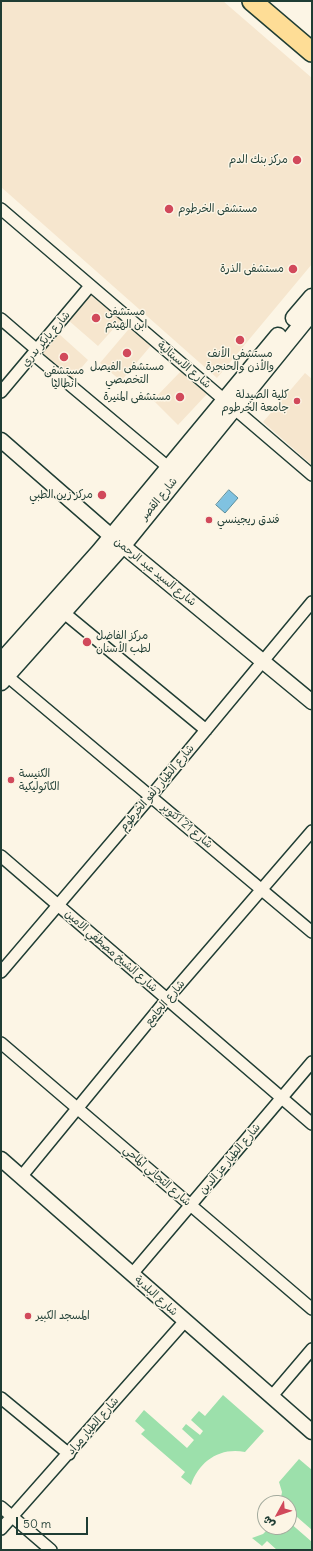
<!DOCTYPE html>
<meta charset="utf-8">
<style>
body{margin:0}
#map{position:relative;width:313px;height:1551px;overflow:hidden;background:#fcf5e5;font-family:Delius,"Playpen Sans Arabic",sans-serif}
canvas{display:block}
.frame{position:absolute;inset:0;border:2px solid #1f3d34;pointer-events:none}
.north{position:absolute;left:257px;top:1495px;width:40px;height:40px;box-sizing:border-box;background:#fcf5e5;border:1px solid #a4ab9e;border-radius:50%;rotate:230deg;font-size:11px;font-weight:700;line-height:16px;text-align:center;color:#1f3d34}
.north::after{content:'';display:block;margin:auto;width:14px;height:18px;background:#d1495b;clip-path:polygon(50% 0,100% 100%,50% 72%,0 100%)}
.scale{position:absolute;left:16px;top:1517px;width:72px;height:18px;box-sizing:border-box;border:2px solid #1f3d34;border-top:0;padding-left:5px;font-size:12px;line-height:14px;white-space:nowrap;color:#1f3d34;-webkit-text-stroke:3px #fcf5e5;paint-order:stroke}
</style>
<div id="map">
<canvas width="313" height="1551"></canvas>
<div class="frame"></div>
<div class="north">ش</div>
<div class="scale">50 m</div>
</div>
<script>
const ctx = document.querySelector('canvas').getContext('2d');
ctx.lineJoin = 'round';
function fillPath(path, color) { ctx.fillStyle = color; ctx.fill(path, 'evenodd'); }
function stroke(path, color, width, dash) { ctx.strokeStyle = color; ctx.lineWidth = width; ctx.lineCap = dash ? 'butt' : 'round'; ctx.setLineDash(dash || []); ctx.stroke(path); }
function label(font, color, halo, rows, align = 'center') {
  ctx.font = font + ' Delius,"Playpen Sans Arabic",sans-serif'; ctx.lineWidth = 3; ctx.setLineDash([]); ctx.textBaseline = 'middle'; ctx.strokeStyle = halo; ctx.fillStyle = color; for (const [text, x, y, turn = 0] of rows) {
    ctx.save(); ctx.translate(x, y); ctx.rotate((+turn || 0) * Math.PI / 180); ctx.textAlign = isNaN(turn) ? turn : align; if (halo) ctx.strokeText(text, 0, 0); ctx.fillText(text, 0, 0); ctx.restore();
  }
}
fillPath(new Path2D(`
 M1,1H223L312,78V264L217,378L1,187Z
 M93,290L124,317L98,346L68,320Z
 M133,324L154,342L121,381L100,363Z
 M58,333L88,360L71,380L40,354Z
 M182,370L207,394L178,425L153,400Z
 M305,373L312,379V465L263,422Z`), '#f6e6ce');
fillPath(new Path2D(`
 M223,1395L264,1431L245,1452C220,1447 199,1461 191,1485L181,1477L185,1472L141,1434L145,1430L135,1421L144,1410L187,1448L194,1440L182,1429L186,1424L200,1435L203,1431L191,1420L199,1411L205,1416Z
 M299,1459L312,1470V1530L289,1510V1503H280L282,1492L279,1482Z
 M289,1522L312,1542V1550H277L267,1541L262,1546L252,1538L263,1534L270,1527H289Z`), '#9ce0ab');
const water = new Path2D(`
 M229,490L238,498L225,513L216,505Z`);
fillPath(water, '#80c2e1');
stroke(water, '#598d9c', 1);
const minor = new Path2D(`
 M1,209L312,475
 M1,319L37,350
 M33,354L168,467
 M1,392L90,286
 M63,612L206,730
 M7,676L312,932
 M1,856L312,1124
 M1,972L151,796L312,602
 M1,1043L312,1309
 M21,1177L167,999L312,831
 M132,1274L312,1062
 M272,1396L312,1349
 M1,1398L69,1454
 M1,1507L51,1550
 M1,1529L185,1321`);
const tertiary = new Path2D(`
 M1,440L111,536L312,702
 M1,1159L312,1432`);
const secondary = new Path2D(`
 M294,318L312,297
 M1,662L99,552L278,336
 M1,682L123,545L312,312`);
const trunk = new Path2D(`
 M252,1L312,52`);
stroke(minor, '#1f3d34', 14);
stroke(tertiary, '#1f3d34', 17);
stroke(secondary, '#1f3d34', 19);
stroke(trunk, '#1f3d34', 22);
stroke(minor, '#fcf5e5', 11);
stroke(tertiary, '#fcf5e5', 14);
stroke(secondary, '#fcf5e5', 16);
stroke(trunk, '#fedd96', 19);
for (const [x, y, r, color] of [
 [297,160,5,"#d1495b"],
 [169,209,5,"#d1495b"],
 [293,269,5,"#d1495b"],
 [96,318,5,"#d1495b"],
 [240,340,5,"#d1495b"],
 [127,353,5,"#d1495b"],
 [64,357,5,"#d1495b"],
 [180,397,5,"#d1495b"],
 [297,401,4,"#d1495b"],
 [102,495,5,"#d1495b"],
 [209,520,4,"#d1495b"],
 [87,642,5,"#d1495b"],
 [11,780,4,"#d1495b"],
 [28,1316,4,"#d1495b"]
]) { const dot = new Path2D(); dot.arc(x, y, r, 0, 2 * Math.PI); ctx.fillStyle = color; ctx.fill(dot); stroke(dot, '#fcf5e5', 1.5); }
label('11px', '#1f3d34', '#fcf5e5', [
 ["مركز بنك الدم",288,160,"right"],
 ["مستشفى الخرطوم",178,209],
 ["مستشفى الذرة",284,269,"right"],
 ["مستشفى",105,312],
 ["ابن الهيثم",105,325],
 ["مستشفى الأنف",240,354,"center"],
 ["والأذن والحنجرة",240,367,"center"],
 ["مستشفى الفيصل",127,367,"center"],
 ["التخصصي",127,380,"center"],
 ["مستشفى",64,371,"center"],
 ["انطاليا",64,384,"center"],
 ["كلية الصيدلة",289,395,"right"],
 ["جامعة الخرطوم",289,408,"right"],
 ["مستشفى المنيرة",171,397,"right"],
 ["مركز زين الطبي",93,495,"right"],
 ["فندق ريجينسي",217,520],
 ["مركز الفاضل",96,636],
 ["لطب الأسنان",96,649],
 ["الكنيسة",19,774],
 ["الكاثوليكية",19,787],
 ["المسجد الكبير",36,1316]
], 'left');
label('11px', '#1f3d34', '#fcf5e5', [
 ["شارع بابكر بدري",46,339,-50],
 ["شارع الاسبتالية",184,365,40],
 ["شارع القصر",159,499,-51],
 ["شارع السيد عبد الرحمن",155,572,39],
 ["شارع الطيار زلفو الخرطوم",157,788,-50],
 ["شارع 21 أكتوبر",187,826,40],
 ["شارع الشيخ مصطفي الامين",111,951,41],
 ["شارع الجامع",165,1003,-50],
 ["شارع الطيار عز الدين",230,1159,-50],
 ["شارع التجاني الماحي",157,1176,41],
 ["شارع البلدية",156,1296,42],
 ["شارع الطيار مراد",93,1426,-49]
]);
</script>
